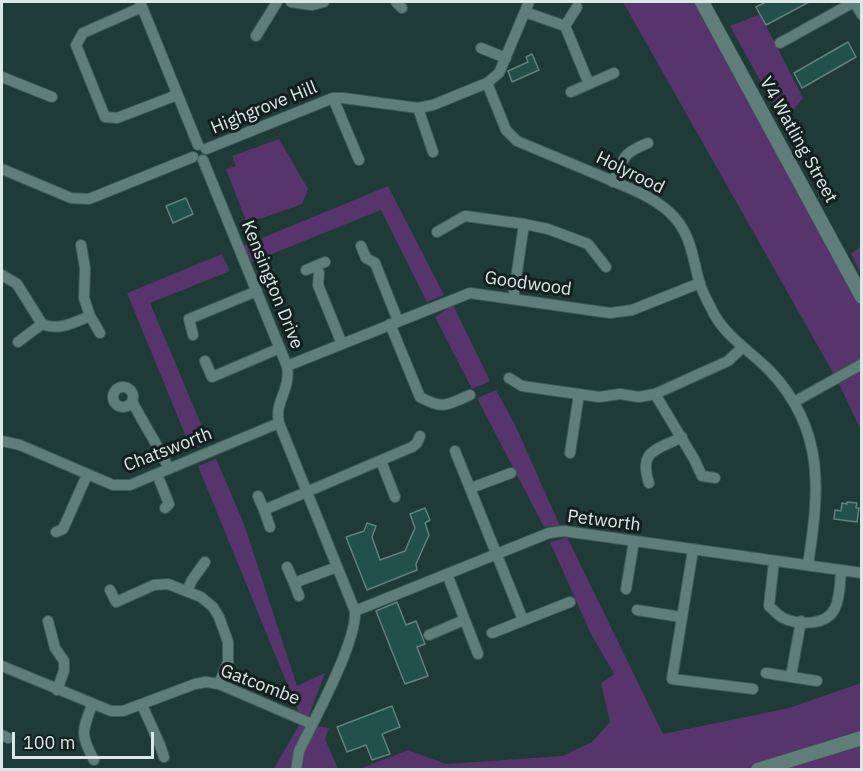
<!DOCTYPE html>
<style>
body{margin:0}
#map{position:relative;width:863px;height:771px;overflow:hidden;background:#1e3b38;font-family:"IBM Plex Sans",sans-serif}
canvas{display:block}
.frame{position:absolute;inset:0;border:3px solid #d9e9e6;pointer-events:none}
.scale{position:absolute;left:12px;top:732px;width:142px;height:27px;box-sizing:border-box;border:3px solid #d9e9e6;border-top:0;padding-left:8px;font-size:18px;line-height:21px;white-space:nowrap;color:#d9e9e6;-webkit-text-stroke:4px #13201e;paint-order:stroke}
</style>
<div id="map">
<canvas width="863" height="771"></canvas>
<div class="frame"></div>
<div class="scale">100 m</div>
</div>
<script>
const ctx = document.querySelector('canvas').getContext('2d');
ctx.lineJoin = 'round';
function fillPath(path, color) { ctx.fillStyle = color; ctx.fill(path, 'evenodd'); }
function stroke(path, color, width, dash) { ctx.strokeStyle = color; ctx.lineWidth = width; ctx.lineCap = dash ? 'butt' : 'round'; ctx.setLineDash(dash || []); ctx.stroke(path); }
function label(font, color, halo, rows, align = 'center') {
  ctx.font = font + ' "IBM Plex Sans",sans-serif'; ctx.lineWidth = 6; ctx.setLineDash([]); ctx.textBaseline = 'middle'; ctx.strokeStyle = halo; ctx.fillStyle = color; for (const [text, x, y, turn = 0] of rows) {
    ctx.save(); ctx.translate(x, y); ctx.rotate((+turn || 0) * Math.PI / 180); ctx.textAlign = isNaN(turn) ? turn : align; if (halo) ctx.strokeText(text, 0, 0); ctx.fillText(text, 0, 0); ctx.restore();
  }
}
fillPath(new Path2D(`
 M623,2H696L701,14L775,135L861,297V430L836,378Z
 M760,14L803,98L783,122L730,26Z
 M279,139L308,189L302,204L263,218L246,221L226,169L236,166L232,156Z
 M388,186L444,295L427,302L381,210L252,262L243,246Z
 M861,246V273L851,254Z
 M222,254L230,271L150,303L209,443L191,449L127,293Z
 M453,305L490,381L472,389L435,317Z
 M496,390L516,427L560,526L544,527L477,398Z
 M216,459L244,524L297,686L325,673L308,718L299,713L198,466Z
 M567,537L663,734L789,708L861,683V769L357,770L408,750L446,764L562,756L592,742L610,722L601,683L614,674L591,634L550,542Z
 M302,720L312,725L329,728L325,739L338,769L273,770Z`), '#57346b');
const building = new Path2D(`
 M766,2H809L766,25L756,7Z
 M848,42L856,57L802,88L794,73Z
 M532,54L539,70L512,82L508,71L528,62L526,57Z
 M186,198L193,214L173,223L166,206Z
 M847,502L857,503L856,508H859L857,522L834,519L835,510L841,511L842,503L847,504Z
 M425,508L430,520L425,523L429,535L416,564L417,570L367,590L346,537L364,531L367,523L376,526L372,537L380,560L405,551L415,528L410,514Z
 M397,602L406,625L416,621L425,644L417,647L428,676L405,684L376,611Z
 M392,706L400,727L382,734L390,754L372,760L366,745L347,752L337,727Z`);
fillPath(building, '#22504a');
stroke(building, '#62817d', 1.5);
const minor = new Path2D(`
 M140,2L198,145
 M291,2L312,5L324,2
 M396,2L402,8
 M854,2L862,15
 M142,7L83,33L76,45L105,117L117,118L177,95
 M525,12L565,26L577,7
 M565,26L589,84L571,92
 M256,36L277,2
 M780,43L854,2
 M481,48L506,58
 M2,77L52,97
 M487,83L506,130L517,141C543,152 570,163 596,174C623,186 656,196 675,218C691,236 693,259 699,281C702,292 709,304 714,314C727,338 753,353 771,372C826,431 819,492 808,565
 M589,84L614,73
 M333,98L359,160
 M418,108L433,152
 M206,149L333,98H343L418,108L433,105L487,83L499,73L529,2
 M203,160L287,366C291,391 274,401 279,423L355,611C357,642 314,720 299,751L296,770
 M2,169L71,198L89,199L193,157
 M613,182C625,157 621,154 648,143
 M524,224L548,229L588,244L606,267
 M437,232L465,216L524,224L513,299
 M81,245L85,268L84,298L90,316
 M361,246L366,258L375,263L398,321
 M316,266L319,273L318,285L342,344
 M306,270L325,262
 M2,275L17,284L42,324L18,342
 M42,324C59,331 73,323 90,316L100,333
 M390,324L420,397C444,410 446,405 470,395
 M193,335L189,319L257,291
 M205,361L212,377L280,348
 M287,366L470,293L610,313L632,310L700,283
 M509,378L522,386L599,397L620,394L639,397L655,394L728,361L743,347
 M113 397a10 10 0 1 1 20 0a10 10 0 1 1-20 0Z
 M655,394L694,459L702,476L715,478
 M132,401C144,425 158,445 169,469
 M794,402L862,364
 M2,441L20,445L113,485H130L279,423
 M455,451L523,620
 M570,453L579,394
 M381,461L395,497
 M157,474L169,504L165,508
 M649,483C638,450 657,450 682,437
 M471,488L511,473
 M258,496L264,510
 M270,527L264,510L412,447L417,443L420,436
 M56,532L63,529L87,475
 M693,550L672,679L753,689
 M774,561L769,606C773,610 778,615 783,618C799,625 827,626 835,608C840,598 840,582 841,571
 M287,567L294,583L337,567
 M447,574L478,654
 M294,583L299,596
 M626,589L634,541
 M110,590L116,602L154,585L168,584L201,597L213,607L219,617L228,642V662L219,684
 M187,591L192,580L205,562
 M637,610L681,617
 M355,611L549,533L564,531L862,573
 M48,621L55,648L64,661V671L57,690
 M492,633L570,602
 M429,635L464,620
 M2,666L111,711H123L195,684L206,682L219,684L312,724
 M766,673L817,681
 M791,676L801,621
 M92,705C82,731 80,735 94,760
 M142,705L160,745L164,757
 M2,735L8,738`);
const tertiary = new Path2D(`
 M702,2L862,297
 M758,770L862,738`);
stroke(minor, '#405a57', 12);
stroke(tertiary, '#405a57', 15);
stroke(minor, '#5f7e79', 10);
stroke(tertiary, '#5f7e79', 14);
label('18px', '#d9e9e6', '#13201e', [
 ["Highgrove Hill",264,108,-22],
 ["V4 Watling Street",798,140,61],
 ["Holyrood",630,173,26],
 ["Goodwood",528,284,8],
 ["Kensington Drive",272,285,68],
 ["Chatsworth",168,450,-21],
 ["Petworth",604,521,7],
 ["Gatcombe",260,685,21]
]);
</script>
